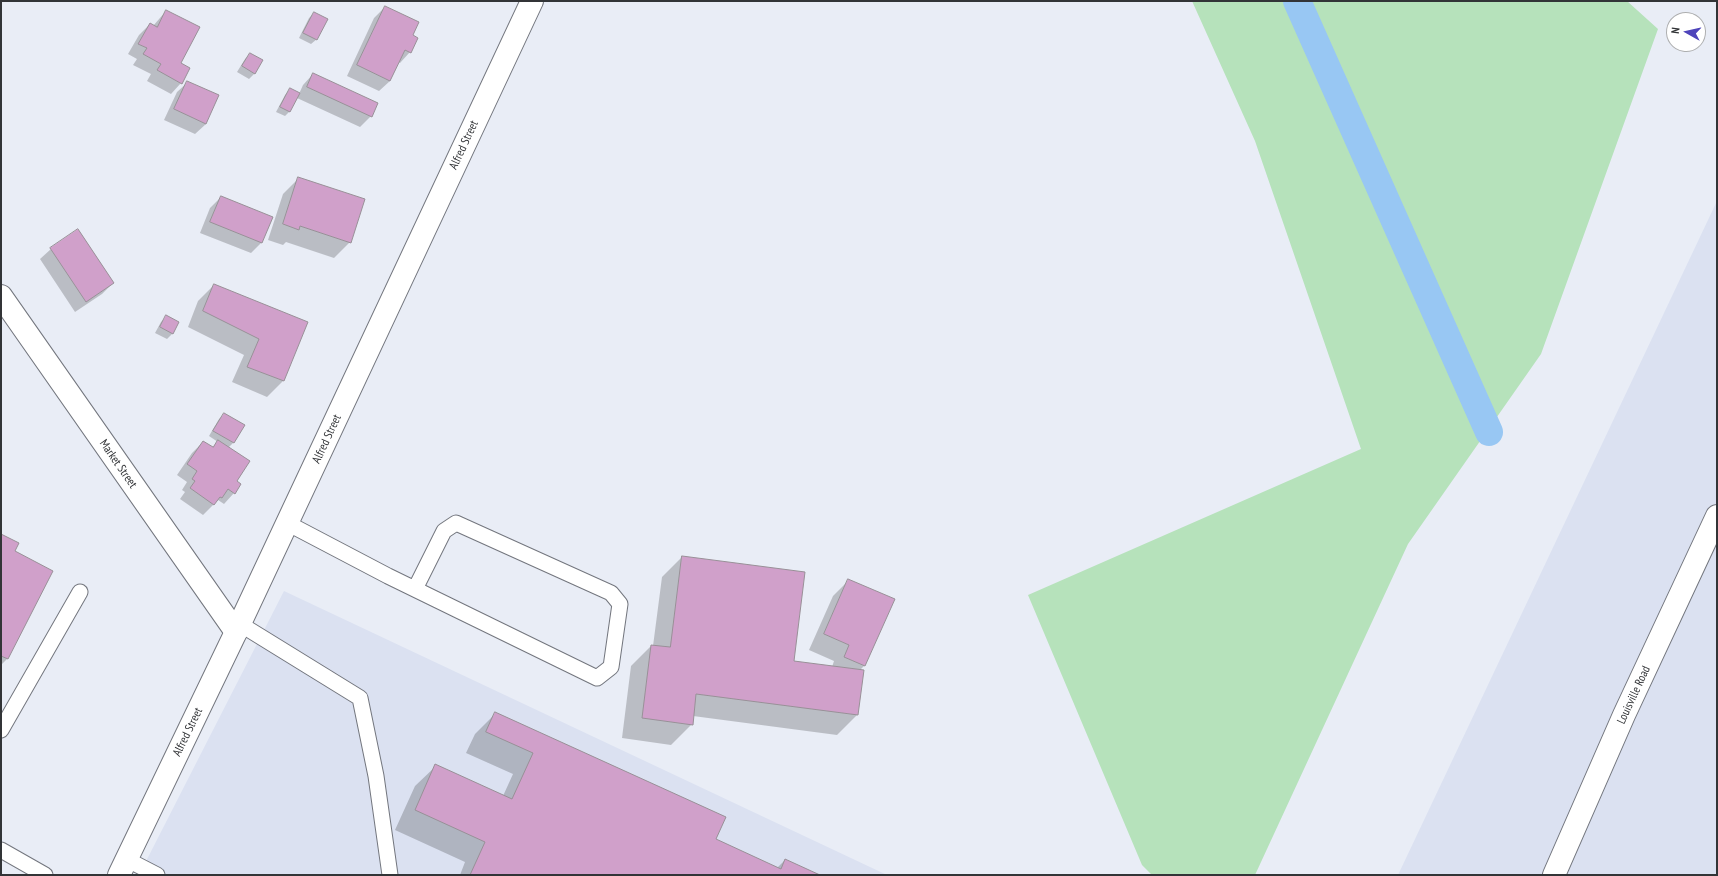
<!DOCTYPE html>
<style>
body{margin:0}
#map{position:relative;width:1718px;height:876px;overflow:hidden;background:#e9edf6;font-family:"PT Sans Narrow",sans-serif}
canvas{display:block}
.frame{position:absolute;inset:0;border:2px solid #323437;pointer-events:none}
.north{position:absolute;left:1666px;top:12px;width:40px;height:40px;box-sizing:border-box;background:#fff;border:1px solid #adaeaf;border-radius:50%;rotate:278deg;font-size:11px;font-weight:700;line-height:16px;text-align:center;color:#323437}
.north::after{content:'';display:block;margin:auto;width:14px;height:18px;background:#4e44bb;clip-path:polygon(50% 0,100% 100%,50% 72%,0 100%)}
</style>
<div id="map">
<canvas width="1718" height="876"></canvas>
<div class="frame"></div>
<div class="north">N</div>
</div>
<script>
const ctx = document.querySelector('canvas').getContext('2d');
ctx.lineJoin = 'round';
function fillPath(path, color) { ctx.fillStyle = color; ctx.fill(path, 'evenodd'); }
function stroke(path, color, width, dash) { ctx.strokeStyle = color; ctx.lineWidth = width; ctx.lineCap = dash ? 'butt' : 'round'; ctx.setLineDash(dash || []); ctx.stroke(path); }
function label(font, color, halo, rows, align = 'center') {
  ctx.font = font + ' "PT Sans Narrow",sans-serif'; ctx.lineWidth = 3.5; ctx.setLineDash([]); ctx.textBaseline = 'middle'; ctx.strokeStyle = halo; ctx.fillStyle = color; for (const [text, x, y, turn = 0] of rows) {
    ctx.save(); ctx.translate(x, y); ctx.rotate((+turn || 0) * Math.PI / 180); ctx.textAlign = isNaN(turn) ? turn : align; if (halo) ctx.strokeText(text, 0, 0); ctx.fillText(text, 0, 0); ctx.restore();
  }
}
fillPath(new Path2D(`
 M1717,201V875H1398Z
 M284,591L887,875H139Z`), '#dbe1f1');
fillPath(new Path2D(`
 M1192,1H1627L1658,29L1541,354L1408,544L1255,875H1152L1142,865L1028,595L1361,449L1255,141Z`), '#b6e2bb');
fillPath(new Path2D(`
 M385,7L410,52L400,63L398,62L390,81L379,91L347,76L374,18Z
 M166,11L179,63L181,83L171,94L147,81L151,74L133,65L137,59L128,54L139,35L150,24L153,26Z
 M314,13L317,39L311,44L299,38L309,18Z
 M250,54L262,61L254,74L249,79L237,72L245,59Z
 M313,74L371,116L360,127L297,98L290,111L285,116L276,112L285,95L290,89L299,94L303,85Z
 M188,82L206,124L195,134L164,120L177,92Z
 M299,178L350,242L334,258L286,242L283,245L268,240L283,194Z
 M221,197L262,242L251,253L200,233L210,208Z
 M51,249L113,283L102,294L75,312L40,259Z
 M214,285L306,323L283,381L267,397L232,382L244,355L188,327L198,301Z
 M166,317L178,323L172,334L167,339L155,333L161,322Z
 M225,414L243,425L233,443L228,448L235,481L234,493L224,504L218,500L203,515L180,499L185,492L182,490L187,482L177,475L192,453L203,442L212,448L218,442L209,436L219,419Z
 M1,535L13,551L52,572L7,659L1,665Z
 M682,557L793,662L832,667L834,661L809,650L833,596L849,580L864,666L859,671L857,715L837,735L693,716L692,724L671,745L622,738L631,666L651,646H653L662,577Z
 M495,714L714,840L777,868L785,860L818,875H460L465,862L395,830L415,786L436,766L503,796L513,774L466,753L475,734Z`), '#0003');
stroke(new Path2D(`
 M1297,1L1489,432`), '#98c7f3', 28);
const building = new Path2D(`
 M385,6L419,22L413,35L418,38L411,53L405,50L390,81L357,65Z
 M166,10L200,27L181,63L190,68L182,84L157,70L161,64L143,54L147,48L138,44L150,23L157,27Z
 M314,12L328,19L317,40L303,33Z
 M250,53L263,60L255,74L242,66Z
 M313,73L378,103L372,117L307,87Z
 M187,81L219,95L206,124L174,109Z
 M290,88L300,93L290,112L280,107Z
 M298,177L365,199L351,243L300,226L299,230L283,224Z
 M221,196L273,217L262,243L210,222Z
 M78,229L114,283L86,302L50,248Z
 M214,284L308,322L284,381L247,367L259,339L203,311Z
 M166,315L179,322L173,334L160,327Z
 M224,413L245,425L234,443L213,431Z
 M218,440L250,461L237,481L241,484L235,494L228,489L222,498L220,497L214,505L190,488L195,481L192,479L197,471L187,464L203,441L213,447Z
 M1,534L19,543L15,551L53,571L8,659L1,656Z
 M682,556L805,572L794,661L864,670L858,715L696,694L693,725L642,718L651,645L670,647Z
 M848,579L895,599L865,666L844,657L849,645L824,634Z
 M495,712L726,817L716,839L781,869L785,859L820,875H470L485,842L415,810L435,764L512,799L533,753L486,732Z`);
fillPath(building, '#d0a0ca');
stroke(building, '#989097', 1);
const service = new Path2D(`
 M287,523L388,576L597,678L611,667L620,604L611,593L456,523L444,531L415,589
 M240,624L360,698L376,776L390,875
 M1,730L80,592
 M1,850L45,875
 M126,859L157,875`);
const minor = new Path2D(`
 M1,296L236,632
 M1554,875L1624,715L1717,516`);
const secondary = new Path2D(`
 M119,875L236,632L532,1`);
stroke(service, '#73767e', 17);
stroke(minor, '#73767e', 24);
stroke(secondary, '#73767e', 24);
stroke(service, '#fff', 15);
stroke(minor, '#fff', 22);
stroke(secondary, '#fff', 22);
label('12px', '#323437', '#fff', [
 ["Alfred Street",464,145,-65],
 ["Alfred Street",327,439,-65],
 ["Market Street",118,464,55],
 ["Louisville Road",1634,695,-65],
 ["Alfred Street",188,732,-64]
]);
</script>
